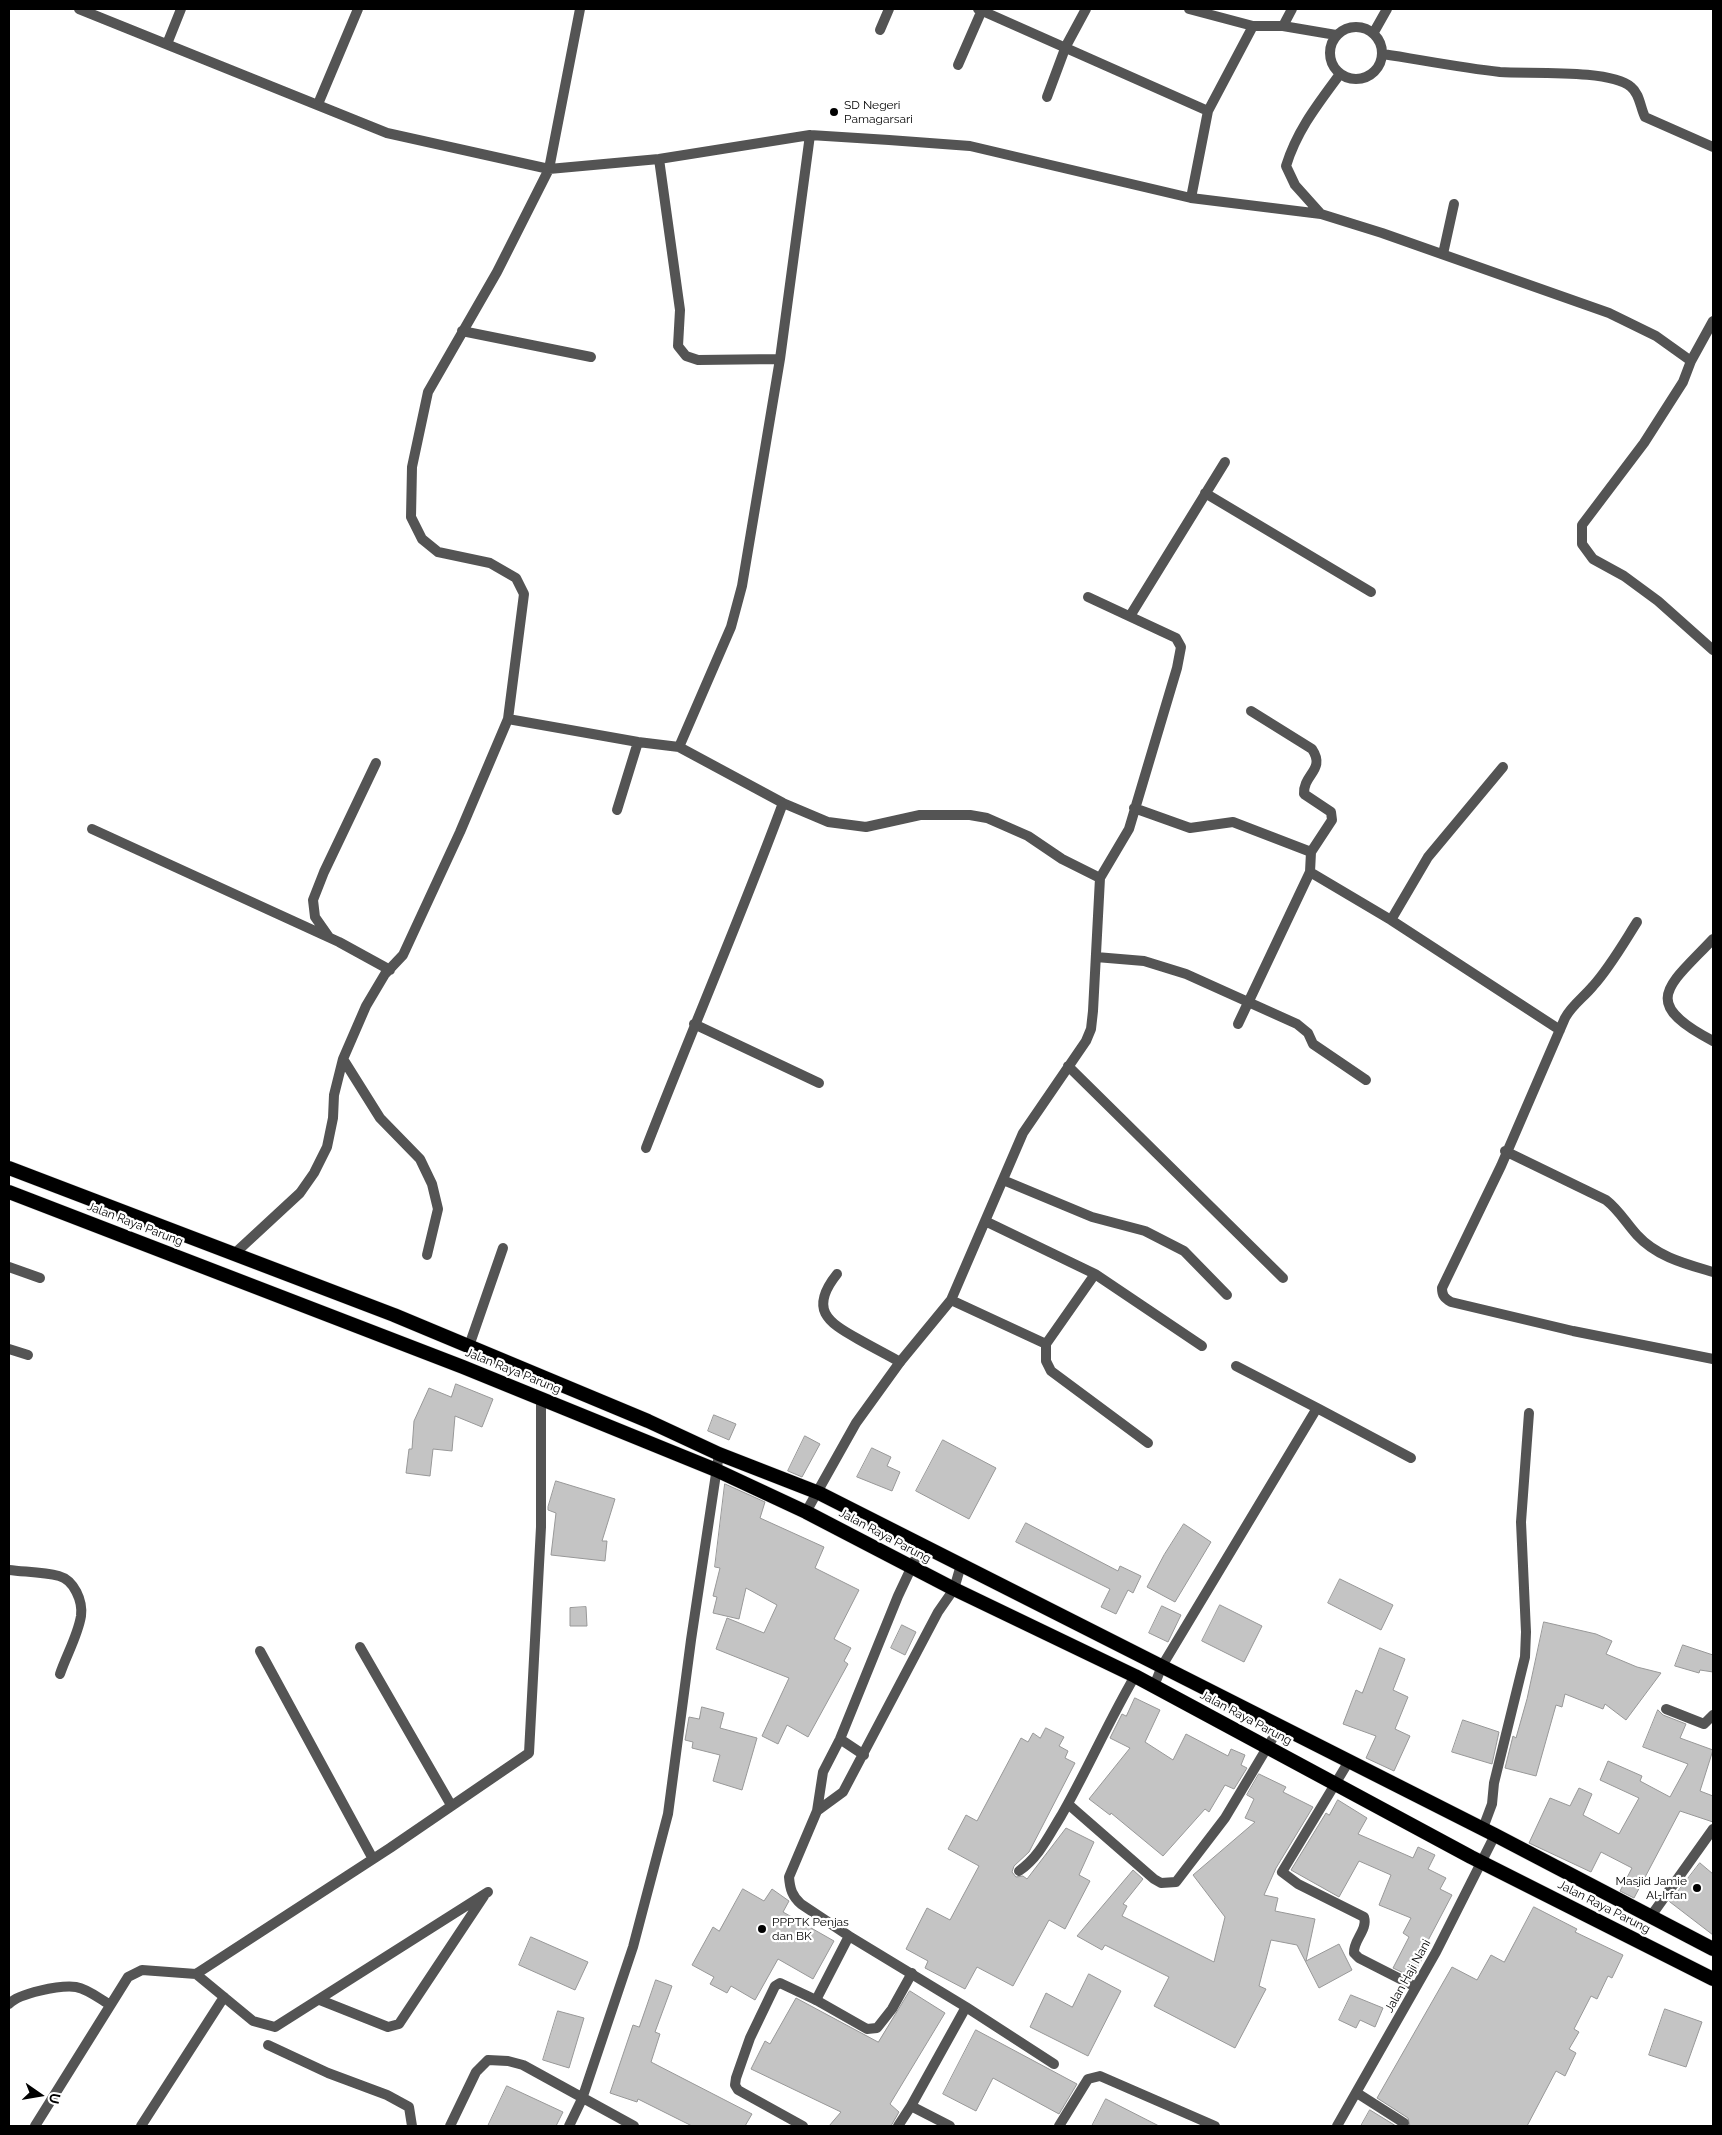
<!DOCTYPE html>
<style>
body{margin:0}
#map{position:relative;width:1722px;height:2135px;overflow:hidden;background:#fff;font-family:Raleway,sans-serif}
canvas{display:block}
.frame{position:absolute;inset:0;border:10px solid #000;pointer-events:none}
.north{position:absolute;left:15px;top:2070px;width:50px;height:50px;-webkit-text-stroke:4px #fff;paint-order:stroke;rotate:103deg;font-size:14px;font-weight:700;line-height:20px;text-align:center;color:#000}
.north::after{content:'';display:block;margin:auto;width:18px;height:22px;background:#000;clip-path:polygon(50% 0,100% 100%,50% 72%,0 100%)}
</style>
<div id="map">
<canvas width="1722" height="2135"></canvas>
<div class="frame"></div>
<div class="north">U</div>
</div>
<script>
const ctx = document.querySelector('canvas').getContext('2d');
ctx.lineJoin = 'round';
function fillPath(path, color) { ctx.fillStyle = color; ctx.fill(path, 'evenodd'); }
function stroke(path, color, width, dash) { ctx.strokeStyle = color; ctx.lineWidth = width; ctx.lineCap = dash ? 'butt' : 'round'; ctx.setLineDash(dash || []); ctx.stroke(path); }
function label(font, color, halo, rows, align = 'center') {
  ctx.font = font + ' Raleway,sans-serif'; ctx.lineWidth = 4.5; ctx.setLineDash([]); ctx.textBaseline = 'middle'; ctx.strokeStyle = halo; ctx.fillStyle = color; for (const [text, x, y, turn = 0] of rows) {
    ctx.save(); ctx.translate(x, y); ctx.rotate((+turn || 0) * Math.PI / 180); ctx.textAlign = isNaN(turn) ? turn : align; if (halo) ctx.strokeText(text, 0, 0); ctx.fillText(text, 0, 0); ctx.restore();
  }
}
const building = new Path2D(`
 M456,1384L493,1399L482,1427L455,1416L452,1451L433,1449L430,1476L406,1473L409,1449H412L414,1421L429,1388L451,1397Z
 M714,1415L736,1424L729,1440L708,1431Z
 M805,1436L820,1444L802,1477L788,1471Z
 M943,1440L996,1468L969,1519L916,1491Z
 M872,1448L891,1457L887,1466L900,1472L892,1491L857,1477Z
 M556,1481L615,1499L602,1541H607L605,1561L551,1555L556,1513L548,1510V1507Z
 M725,1484L765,1502L760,1518L824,1547L815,1568L859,1590L834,1639L851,1648L844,1661L848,1664L808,1737L787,1725L778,1744L762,1736L789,1678L716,1649L727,1618L764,1633L777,1605L746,1588L739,1619L713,1613L717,1597L713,1596L720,1568L715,1567Z
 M1026,1523L1118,1571L1120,1566L1141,1576L1133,1593L1128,1590L1116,1614L1101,1607L1110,1589L1016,1542Z
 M1184,1524L1211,1542L1175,1602L1147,1587L1164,1555Z
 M1340,1579L1393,1605L1381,1630L1328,1603Z
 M1220,1605L1262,1626L1244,1662L1202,1641Z
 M1162,1606L1181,1615L1168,1642L1149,1633Z
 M586,1607L587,1626H570V1608Z
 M1544,1622L1596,1634L1612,1641L1606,1654L1637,1667L1661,1673L1626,1720L1605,1704L1603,1709L1565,1694L1562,1707L1556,1705L1536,1776L1505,1768L1513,1736L1516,1738L1527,1699Z
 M902,1625L916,1632L905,1655L891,1648Z
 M1683,1645L1713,1655V1672L1700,1670L1699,1673L1675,1666Z
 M1380,1648L1405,1659L1393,1690L1408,1697L1395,1729L1410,1736L1394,1771L1366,1758L1376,1736L1343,1724L1356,1690L1362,1693Z
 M1135,1698L1160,1710L1145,1742L1173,1760L1186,1734L1228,1756L1231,1749L1245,1755L1241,1765L1247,1768L1234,1789L1225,1785L1209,1812L1205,1809L1163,1856L1111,1813L1110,1815L1089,1799L1130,1748L1110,1738L1122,1714L1126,1716Z
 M702,1707L724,1713L720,1728L757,1738L742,1790L713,1781L720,1755L692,1748L693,1742L685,1740L689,1717L699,1719Z
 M1658,1710L1663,1715L1686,1724L1680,1738L1713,1750L1700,1791L1713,1796V1822L1680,1811L1634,1898L1620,1891L1632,1868L1601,1852L1591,1872L1529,1843L1550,1798L1570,1806L1579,1788L1592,1794L1583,1815L1619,1834L1639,1798L1600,1780L1608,1761L1642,1776L1640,1781L1670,1797L1688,1764L1643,1747Z
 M1463,1720L1499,1732L1492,1764L1452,1752Z
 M1046,1728L1064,1737L1059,1746L1068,1751L1065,1758L1075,1763L1029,1852L1014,1866L1012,1872L1016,1877L1023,1876L1027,1879L1066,1828L1094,1842L1079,1875L1090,1881L1065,1929L1049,1920L1013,1986L977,1967L965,1989L925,1968L928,1961L906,1949L927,1908L950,1920L979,1866L948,1849L966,1815L977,1821L1021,1738L1028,1742L1033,1733L1040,1738Z
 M1259,1774L1286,1787L1283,1792L1313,1807L1276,1868L1264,1895L1278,1898L1275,1911L1315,1919L1306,1961L1339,1944L1352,1970L1319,1988L1297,1945L1271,1940L1259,1986L1266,1989L1235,2048L1154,2006L1169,1977L1105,1945L1102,1950L1077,1936L1133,1870L1143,1879L1123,1904L1127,1906L1122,1916L1214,1962L1225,1917L1193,1875L1255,1822L1245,1818L1254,1799L1247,1795Z
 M1338,1800L1367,1818L1358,1834L1413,1858L1418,1847L1435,1855L1428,1869L1446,1878L1440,1889L1452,1895L1422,1952L1425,1954L1412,1977L1393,1968L1409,1937L1403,1933L1411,1918L1379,1905L1391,1875L1359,1861L1339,1897L1291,1870L1326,1813L1329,1815Z
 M1700,1863L1713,1874V1935L1670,1902Z
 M743,1889L764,1901L772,1889L789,1901L783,1912L834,1941L813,1979L778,1959L755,2000L731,1986L727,1993L710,1984L714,1977L692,1965L713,1927L719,1931Z
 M1534,1907L1577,1929L1575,1932L1623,1955L1612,1978L1608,1976L1597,1999L1591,1996L1574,2029L1579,2032L1569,2049L1576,2053L1565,2076L1556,2071L1527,2126H1410L1408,2118L1377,2098L1452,1967L1477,1980L1491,1955L1504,1962Z
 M531,1937L588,1962L575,1990L519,1965Z
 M1089,1974L1121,1991L1088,2056L1030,2027L1046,1993L1072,2007Z
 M656,1980L672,1986L655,2032L660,2034L651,2062L752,2114L745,2126H692L638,2099L637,2102L610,2093L633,2025L639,2027Z
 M910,1991L945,2013L890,2104L899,2112L891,2126H829L841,2112L751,2069L765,2041L770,2044L796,1998L878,2042Z
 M1351,1995L1383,2008L1375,2027L1360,2020L1356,2028L1339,2020Z
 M1665,2009L1702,2022L1686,2067L1649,2055Z
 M558,2011L584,2018L569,2068L543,2060Z
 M976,2030L1077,2084L1059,2114L993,2078L976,2111L943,2094Z
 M507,2086L563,2112L556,2126H488Z
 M1106,2099L1159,2126H1092Z
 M1370,2110L1396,2126H1361Z`);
fillPath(building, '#c4c4c4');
stroke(building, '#989898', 1);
const trunk = new Path2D(`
 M9,1168L394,1315L648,1421L719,1454L819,1493L1495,1835L1713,1949
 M9,1192L463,1367L716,1470L806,1512L954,1589L1135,1676L1471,1857L1713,1979`);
stroke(trunk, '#dbdbdb', 15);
stroke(new Path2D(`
 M837,1274C809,1309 827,1322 858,1339C872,1347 886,1354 900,1362
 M1317,1408L1411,1458
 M1154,1686L1162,1666L1317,1408L1236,1366
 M816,2000L867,2029L877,2028L892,2009L912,1973`), '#545454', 10);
stroke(new Path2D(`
 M79,9L387,133L549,169L659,159L810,135L889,140L970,146L1191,198L1321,214L1382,233L1609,313L1656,336L1691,361
 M978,9L1208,111
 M1189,9L1253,26H1283L1336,35
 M1283,26L1292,9
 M1330 53a26 26 0 1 1 52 0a26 26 0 1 1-52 0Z
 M880,30L889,9
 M1374,32L1387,9
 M167,44L181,9
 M1383,54C1422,60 1461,68 1500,72C1530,74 1610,69 1631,87C1640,94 1640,107 1645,117L1713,147
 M958,65L982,10
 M1047,97L1066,46L1086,9
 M318,104L358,9
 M659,159L680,310L678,346L686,356L698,360L780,359
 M1191,198L1208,111L1253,26
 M1321,214L1295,185L1286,166C1297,130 1318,104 1340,74
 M1443,254L1454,204
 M1713,321L1691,361L1683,382L1644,443L1582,525V544L1593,559L1624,576L1658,601L1713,650
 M462,331L591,357
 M1205,493L1371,592
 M1088,597L1176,638L1181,647L1177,668L1129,829L1100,878
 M1130,616L1225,462
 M508,719L638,742L679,747L783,803L828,822L866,827L920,815H970L987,818L1028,836L1062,859L1100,878L1093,1011L1091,1029L1086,1041L1023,1133L951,1300L900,1362L856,1423L806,1512
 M679,747L731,627L742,586L780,359L810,135
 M1134,808L1190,828L1233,822L1311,852L1332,820L1331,812L1304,794C1303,774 1326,770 1312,749L1251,711
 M617,810L638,742
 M92,829L339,942L390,970
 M1310,872L1391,920L1560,1030
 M1391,920L1428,857L1503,767
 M1637,922C1623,944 1610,967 1593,986C1583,998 1572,1005 1565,1018L1501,1166L1442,1288C1442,1295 1444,1298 1451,1302L1573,1331L1713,1359
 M329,937L315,917L313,900L324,872L376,763
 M1713,939C1669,986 1638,1002 1713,1041
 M1096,957L1144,961L1186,974L1297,1024L1308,1033L1313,1044L1366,1080
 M694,1024L819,1083
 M1238,1024L1310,872L1311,852
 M343,1059L380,1118L420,1159L432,1184L438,1209L427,1255
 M1068,1066L1283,1278
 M646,1148C691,1032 740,919 783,803
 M1505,1151L1606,1200C1619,1210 1626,1223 1637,1235C1657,1257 1686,1264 1713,1272
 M1003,1180L1092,1217L1145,1231L1184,1251L1227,1295
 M985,1221L1095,1274L1202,1346
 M233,1255L300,1193L314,1173L327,1147L333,1118L334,1095L343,1059L366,1006L385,974L403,955L460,832L508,719L524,594L516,578L490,563L438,552L422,539L411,517L412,467L428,392L497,272L549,169L580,9
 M9,1267L40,1278
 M1095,1274L1046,1344V1361L1051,1371L1148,1443
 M951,1300L1046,1344
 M469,1346L503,1248
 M9,1349L28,1355
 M922,1545L898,1596L840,1739L823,1772L817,1811L789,1877C790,1889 792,1896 801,1904L849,1936L966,2007L911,2106L950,2126
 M9,1570C25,1572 43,1572 59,1576C74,1580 83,1601 81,1616C78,1635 66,1656 60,1674
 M360,1647L451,1805
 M260,1651L373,1859
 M1666,1709L1704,1724L1713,1715
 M840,1739L864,1755
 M1349,1761L1282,1872L1298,1884L1364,1917C1368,1930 1353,1940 1354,1953L1359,1958L1416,1987
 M1068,1804L1154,1879L1161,1883L1176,1882L1225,1818L1280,1726
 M817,1811L843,1792L938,1612L954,1589L961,1565
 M1483,1828L1492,1804L1494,1783L1525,1657L1526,1632L1521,1522L1529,1413
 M1019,1871C1039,1857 1048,1837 1061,1816C1087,1771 1108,1722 1135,1676
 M1651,1916L1713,1829
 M196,1974L390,1848L529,1753L541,1527V1399
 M320,2000L388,2027L399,2024L484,1896
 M9,2004C19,1993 60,1985 76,1987C88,1989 100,1999 110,2005
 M966,2007L1054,2064
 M268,2045L328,2073L387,2095L409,2107L412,2126
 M1357,2093L1404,2123
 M35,2126L128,1977L142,1970L196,1974L253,2021L275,2027L488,1892
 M141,2126L224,1997
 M450,2126L476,2072L488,2060L508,2061L523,2065L634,2126
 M569,2126L582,2099L633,1947L668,1814L691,1640L719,1454
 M803,2126L738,2090L735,2085L736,2078L750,2038L775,1986L780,1983L816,2000L849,1936
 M898,2126L911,2106
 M1059,2126L1088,2079L1100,2076L1215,2126
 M1337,2126L1436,1952L1495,1835`), '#545454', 10);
stroke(trunk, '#000', 14);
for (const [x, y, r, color] of [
 [834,112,5,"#000"],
 [1697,1888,5,"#000"],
 [762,1929,5,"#000"]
]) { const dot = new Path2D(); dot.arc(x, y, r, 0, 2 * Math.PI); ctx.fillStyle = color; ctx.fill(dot); stroke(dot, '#fff', 2); }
label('12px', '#000', '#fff', [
 ["SD Negeri",844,105],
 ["Pamagarsari",844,119],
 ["Masjid Jamie",1687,1881,"right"],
 ["Al-Irfan",1687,1895,"right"],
 ["PPPTK Penjas",772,1922],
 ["dan BK",772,1936]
], 'left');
label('12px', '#000', '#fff', [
 ["Jalan Raya Parung",135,1224,21],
 ["Jalan Raya Parung",513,1371,22],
 ["Jalan Raya Parung",885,1536,28],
 ["Jalan Raya Parung",1246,1718,28],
 ["Jalan Raya Parung",1604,1907,27],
 ["Jalan Haji Nani",1408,1976,-61]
]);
</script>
